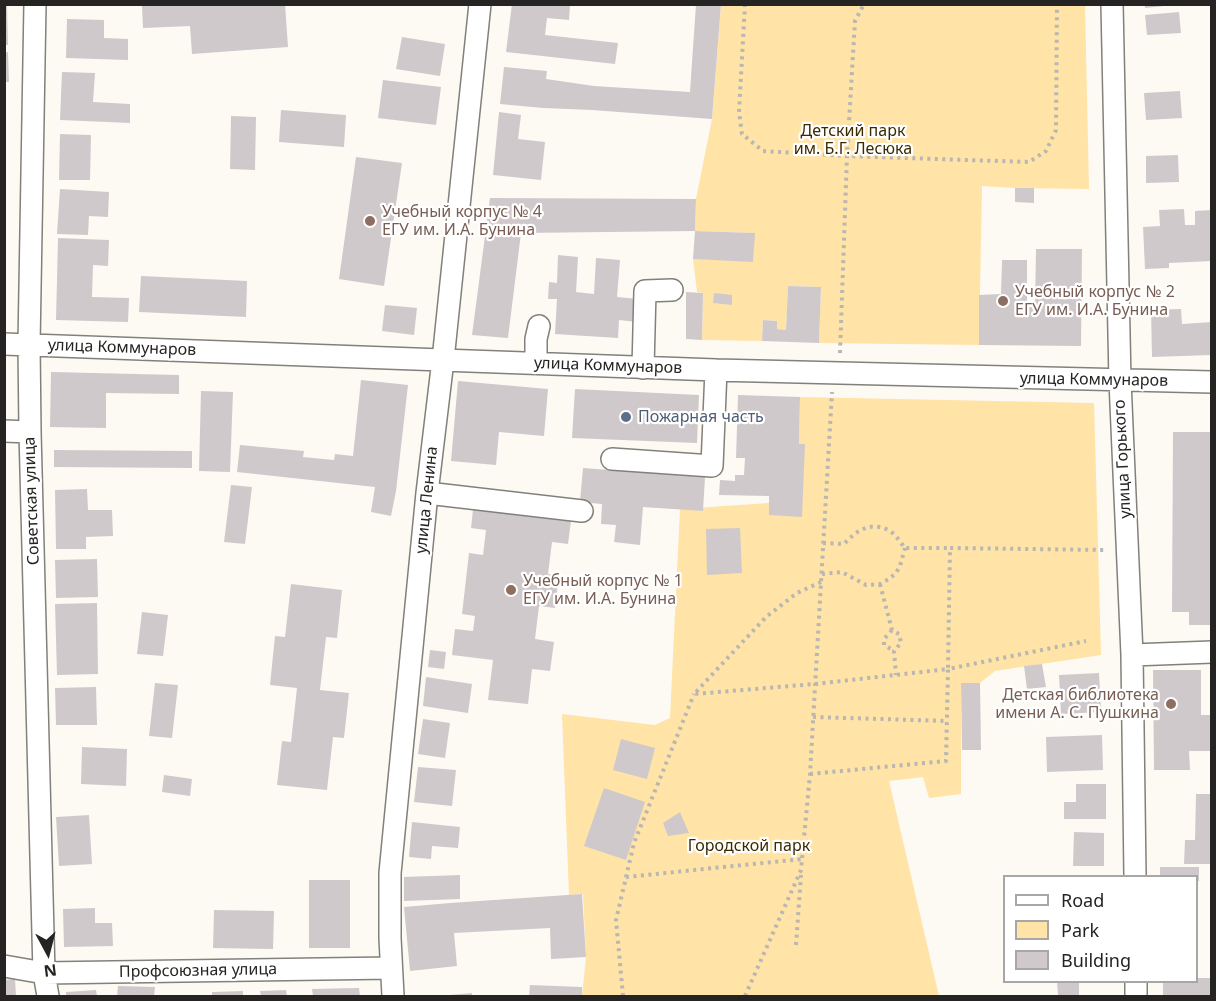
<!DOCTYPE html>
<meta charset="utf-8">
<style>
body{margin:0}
#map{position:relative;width:1216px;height:1001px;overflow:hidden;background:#fdfaf4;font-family:"Noto Sans",sans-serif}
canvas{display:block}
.frame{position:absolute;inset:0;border:6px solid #252422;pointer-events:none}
.legend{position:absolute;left:1003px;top:875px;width:195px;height:108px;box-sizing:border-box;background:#fff;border:2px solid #a8a7a7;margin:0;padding:8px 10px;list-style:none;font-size:18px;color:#252422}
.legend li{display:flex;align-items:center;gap:12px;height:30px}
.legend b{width:30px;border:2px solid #a8a7a7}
.north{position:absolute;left:18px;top:923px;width:60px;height:60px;-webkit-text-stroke:4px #fff;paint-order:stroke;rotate:173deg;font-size:16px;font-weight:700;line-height:24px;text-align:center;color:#252422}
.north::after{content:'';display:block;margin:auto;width:21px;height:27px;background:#252422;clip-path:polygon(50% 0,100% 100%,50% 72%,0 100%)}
</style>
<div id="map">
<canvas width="1216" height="1001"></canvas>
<div class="frame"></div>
<ul class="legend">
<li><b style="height:8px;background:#fff"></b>Road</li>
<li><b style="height:16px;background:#ffe3a7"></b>Park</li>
<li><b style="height:16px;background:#cfc9cc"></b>Building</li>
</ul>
<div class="north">N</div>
</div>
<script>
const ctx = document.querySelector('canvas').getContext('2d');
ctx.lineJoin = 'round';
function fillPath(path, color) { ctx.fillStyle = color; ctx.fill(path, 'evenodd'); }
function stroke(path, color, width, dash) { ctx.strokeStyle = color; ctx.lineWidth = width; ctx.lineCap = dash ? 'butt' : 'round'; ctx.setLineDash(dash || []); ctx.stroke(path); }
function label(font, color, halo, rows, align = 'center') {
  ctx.font = font + ' "Noto Sans",sans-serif'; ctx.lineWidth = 4.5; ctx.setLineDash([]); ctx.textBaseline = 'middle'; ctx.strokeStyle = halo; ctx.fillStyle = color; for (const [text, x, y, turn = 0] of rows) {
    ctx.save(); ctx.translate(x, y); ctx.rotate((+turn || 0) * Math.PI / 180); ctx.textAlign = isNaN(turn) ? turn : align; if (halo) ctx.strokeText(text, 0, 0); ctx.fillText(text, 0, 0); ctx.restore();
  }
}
fillPath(new Path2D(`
 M721,5H1085L1089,189L1015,188L982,186L979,345L819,343L821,287L788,286L786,330L777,329V321L763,320L762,341L702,340L703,293L697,292L693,259L753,261L754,233L695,231L696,199L712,119Z
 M800,397L1094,403L1101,655L995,671L980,683H961V794L929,798L923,777L889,781L939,996H582L586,957L583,894L569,895L562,714L655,725L670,718L680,509L769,503L771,443L799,444Z`), '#ffe3a7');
fillPath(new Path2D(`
 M4,4H7L8,45H4Z
 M177,4H285L288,47L192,54L190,26L143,28L142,6Z
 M512,4H570L569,20L547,18L545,35L618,43L615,64L506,52Z
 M696,4H721L712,119L592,110L543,108L500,104L504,67L547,71L546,79L594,86L690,92Z
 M1145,4H1164V6L1145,8Z
 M1179,12L1181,33L1147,35L1145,15Z
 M67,19L104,20V38L128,39V60L66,58Z
 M402,37L445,44L440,76L396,69Z
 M8,52L9,82H4V53Z
 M62,72L95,73L93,102L130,104V123L60,120Z
 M383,80L441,87L436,125L378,118Z
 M1180,91L1182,118L1146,120L1144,93Z
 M281,110L346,115L344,147L279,142Z
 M499,112L521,115L518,139L545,142L541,180L493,175Z
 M231,116L256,117L255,170L230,169Z
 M60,134L91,135L90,180H59Z
 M1178,155L1179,182L1146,183V156Z
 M356,157L402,163L384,286L339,279Z
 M1015,188H1034V203L1015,202Z
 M60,189L109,192L108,217L89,216L88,235L57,234Z
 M490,198L696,199L695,231L521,233L508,338L472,335Z
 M1184,209L1185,225H1195V211L1212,210V261L1169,263V268L1145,269L1143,227L1160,226L1159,210Z
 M695,231L755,233L753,262L693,259Z
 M58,238L109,240L108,266L93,265L92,297L129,298L128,322L56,320Z
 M1036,249H1082L1081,346L979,345V295L1001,294L1002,260H1027V307H1035Z
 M558,255L578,257L576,292L594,294L596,258L620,260L617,297L639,299L637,322L619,320L618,338L555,334L557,299H548L549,282L557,283Z
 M141,276L247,281L246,317L139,312Z
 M788,286L821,287L819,343L762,341L763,320L777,321V329L786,330Z
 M686,292L703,293L702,340L686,339Z
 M714,293L732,295V305L713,303Z
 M385,305L417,308L414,335L382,331Z
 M1181,309L1182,324L1212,322V355L1152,357L1151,310Z
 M51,372L179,375V394L106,393V428L50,427Z
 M361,380L408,385L396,491L391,516L371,512L375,487L237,472L240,445L304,451L303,457L334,460L335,454L353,456Z
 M458,381L548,389L544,436L499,432L496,465L451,461Z
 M575,389L699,395L697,443L572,438Z
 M201,391L233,392L230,472L199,471Z
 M738,395L800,397L799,444H805L802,517L769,515V496L719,495L720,480L735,481V475H744L745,458H736Z
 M1173,432H1212V625H1189V612H1172Z
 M54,450L192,451V468L54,467Z
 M583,468L705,477L703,511L643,507L640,545L614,542L616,525L601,524L602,504L580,502Z
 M231,485L252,487L245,544L224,542Z
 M87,489L88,510H112L113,536L86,537V549H56L55,490Z
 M474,501L572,513L568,544L552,542L548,574L559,575L555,608L539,606L535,639L554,642L550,671L532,669L528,704L488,700L493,660L452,655L455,629L473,631L475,616L462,614L469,553L483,555L486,530L471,528Z
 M740,528L742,573L707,575L706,529Z
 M97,559L98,597L56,598L55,560Z
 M291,584L342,590L337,638L326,637L320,690L349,693L344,738L333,737L327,790L277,785L282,741L291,742L297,688L270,685L275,636L285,637Z
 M97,603L98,674L57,675L55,604Z
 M142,612L168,615L163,656L137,654Z
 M430,650L446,652L444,669L428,667Z
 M1042,664L1046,687L1027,689L1024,666Z
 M1153,670H1201V715H1212V751H1189L1190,770H1154Z
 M1099,673L1101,712L1061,714L1059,675Z
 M426,677L472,684L468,713L423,706Z
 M155,683L178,685L172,738L149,736Z
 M961,683H980L981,750H962Z
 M96,687L97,725H56L55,688Z
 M423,719L450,723L445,758L418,754Z
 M1102,735L1103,770L1047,772L1046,737Z
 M621,739L655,748L647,779L613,770Z
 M82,747L127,749L126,786L81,784Z
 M418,767L456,770L452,806L414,802Z
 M164,775L192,779L190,796L162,792Z
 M1076,784H1106V819H1064V802H1076Z
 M604,788L645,802L626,860L584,846Z
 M1196,794H1212V864H1184L1185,840H1195Z
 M680,812L689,833L668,836L663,823Z
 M89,815L92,864L59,866L56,817Z
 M412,822L460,827L458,848L432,846L431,859L409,857Z
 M1074,832L1104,833V866H1073Z
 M1160,867H1199V881H1197V876H1160Z
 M460,875V899L404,901V877Z
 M309,880H350V948H309Z
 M582,894L586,957L551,959L550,928L454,933L457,966L410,971L404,907L450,903Z
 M95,908V923H112L113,946L64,947L63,909Z
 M214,910L274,911L273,949L213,948Z
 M1197,978H1212V996H1163V982H1196Z
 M15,979L16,996H4V980Z
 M1057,982H1079V995H1058Z
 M530,985L582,987V996H529Z
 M118,986L155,987L154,996H117Z
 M359,988L360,996H313L312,989Z
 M96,990L97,996H66V992Z
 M286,990L287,996H261L260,991Z
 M243,991V996H212V992Z
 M472,993V996H449V995Z`), '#cfc9cc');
const minor = new Path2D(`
 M35,4L29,344L30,432L44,973L48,996
 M1112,4L1120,381L1132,655L1135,876
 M4,344L716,370L1212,382
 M536,363V339L539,326
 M643,368L645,291L672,290
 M4,431L30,432
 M612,459L712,466L716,370
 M427,493L582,511
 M1132,655L1212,652
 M4,966L44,973L391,968
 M1136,982V996
 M393,996L390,938V873L427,493L443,360L480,4`);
stroke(minor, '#82807a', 24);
stroke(new Path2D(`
 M745,4L739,112L742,134L763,151L847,156L855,21L864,4
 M840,353L847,156L1029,162L1046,151L1056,130L1057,4
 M823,543L844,544C856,531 870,521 888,530C895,533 900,542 905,548H950
 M822,574L842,572L866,585L880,584L889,579L896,573L900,566L905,548
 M821,582L797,593L766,617L694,694L815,684L948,669L950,548L1106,550
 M880,584L892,630L899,634L901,643L894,651L896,675
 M892,630L884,639V645L894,651
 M813,717L947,721
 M810,774L946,761L948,669L1086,641
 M626,877L802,859
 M796,945L801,875
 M623,996L616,920L634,843L694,694
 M745,996L801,870L810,774L832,392`), '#b9b7b2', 4, [3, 4.5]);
stroke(minor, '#fff', 21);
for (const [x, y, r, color] of [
 [370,221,6,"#8d6e63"],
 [1003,301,6,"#8d6e63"],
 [626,417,6,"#5c6f8a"],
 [511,590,6,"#8d6e63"],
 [1171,704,6,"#8d6e63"]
]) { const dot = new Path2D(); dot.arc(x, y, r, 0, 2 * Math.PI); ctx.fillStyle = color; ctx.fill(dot); stroke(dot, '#fff', 2); }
label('16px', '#3b2b00', '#fff', [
 ["Детский парк",853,131],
 ["им. Б.Г. Лесюка",853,149],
 ["Городской парк",749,846]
]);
label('16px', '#785e54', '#fff', [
 ["Учебный корпус № 4",382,212],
 ["ЕГУ им. И.А. Бунина",382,230],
 ["Учебный корпус № 2",1015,292],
 ["ЕГУ им. И.А. Бунина",1015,310],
 ["Учебный корпус № 1",523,581],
 ["ЕГУ им. И.А. Бунина",523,599],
 ["Детская библиотека",1159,695,"right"],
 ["имени А. С. Пушкина",1159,713,"right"]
], 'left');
label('16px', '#252422', '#fff', [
 ["улица Коммунаров",122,348,2],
 ["улица Коммунаров",608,366,2],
 ["улица Коммунаров",1094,380,1],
 ["улица Горького",1123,459,-93],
 ["улица Ленина",427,500,-84],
 ["Советская улица",32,501,-92],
 ["Профсоюзная улица",198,971,-1]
]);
label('16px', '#4e5e75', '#fff', [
 ["Пожарная часть",638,417]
], 'left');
</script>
